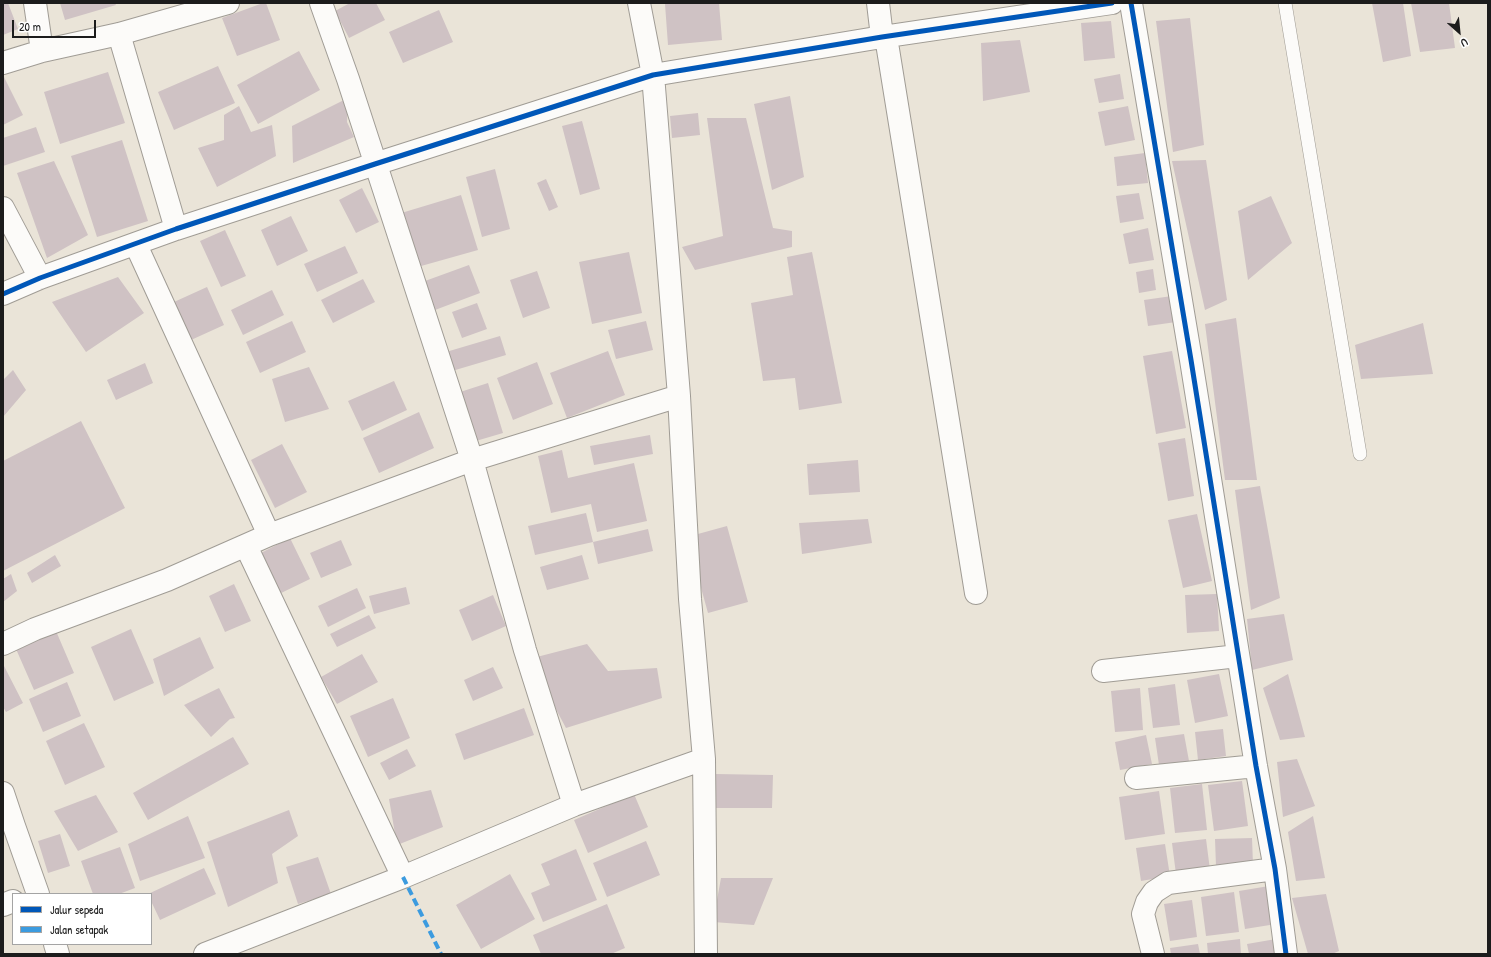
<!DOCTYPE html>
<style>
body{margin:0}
#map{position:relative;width:1491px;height:957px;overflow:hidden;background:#eae4d8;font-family:"Patrick Hand",sans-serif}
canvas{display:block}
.frame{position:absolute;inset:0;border:4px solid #1c1c1c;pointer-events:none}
.legend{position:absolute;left:12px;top:893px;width:140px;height:52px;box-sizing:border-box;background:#fff;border:1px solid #a4a4a4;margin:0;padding:5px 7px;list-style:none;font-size:12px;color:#1c1c1c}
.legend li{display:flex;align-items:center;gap:8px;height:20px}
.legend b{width:20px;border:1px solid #a4a4a4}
.north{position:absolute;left:1439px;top:12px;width:40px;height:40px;-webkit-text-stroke:3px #fff;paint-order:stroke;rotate:153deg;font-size:11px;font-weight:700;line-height:16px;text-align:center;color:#1c1c1c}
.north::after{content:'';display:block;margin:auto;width:14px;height:18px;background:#1c1c1c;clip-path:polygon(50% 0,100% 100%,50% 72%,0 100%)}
.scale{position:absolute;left:12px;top:20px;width:84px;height:18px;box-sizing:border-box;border:2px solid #1c1c1c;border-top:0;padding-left:5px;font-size:12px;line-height:14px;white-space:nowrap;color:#1c1c1c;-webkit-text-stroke:3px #fff;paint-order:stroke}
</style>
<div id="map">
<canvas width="1491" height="957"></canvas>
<div class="frame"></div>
<ul class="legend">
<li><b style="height:5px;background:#0057b8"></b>Jalur sepeda</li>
<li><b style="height:5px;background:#3c9bdf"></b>Jalan setapak</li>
</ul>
<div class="north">U</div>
<div class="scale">20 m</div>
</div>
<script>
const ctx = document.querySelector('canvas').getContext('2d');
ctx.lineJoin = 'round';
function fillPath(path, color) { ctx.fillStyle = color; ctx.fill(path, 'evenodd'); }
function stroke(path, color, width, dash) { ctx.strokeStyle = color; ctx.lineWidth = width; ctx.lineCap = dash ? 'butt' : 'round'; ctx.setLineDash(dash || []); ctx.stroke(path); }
fillPath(new Path2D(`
 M3,3H8L18,29L3,35Z
 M60,3H115L116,5L65,20Z
 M263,3H266L280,40L237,56L222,18Z
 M350,3H376L385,20L349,38L335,11Z
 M677,3H719L722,40L668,45L665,4Z
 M1372,3H1403L1411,56L1383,62Z
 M1411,3H1449L1455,48L1420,52Z
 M439,10L453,42L403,63L389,32Z
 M1190,18L1204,145L1173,152L1156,21Z
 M1111,21L1115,58L1084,61L1081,23Z
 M1020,40L1030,92L983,101L981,43Z
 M299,51L320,90L258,124L237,85Z
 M218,66L235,103L174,130L158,92Z
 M108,72L125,123L60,144L44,92Z
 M1120,74L1124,99L1099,103L1094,79Z
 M3,75L23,115L3,125Z
 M790,96L804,177L772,190L754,104Z
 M348,98L347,122L354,137L293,163L292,126Z
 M239,106L251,132L272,125L276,156L217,187L198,148L224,140V115Z
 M1128,106L1135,140L1105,146L1098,112Z
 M698,113L700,135L672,138L670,116Z
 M707,118H746L773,228L792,231V247L695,270L682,247L723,236Z
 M582,121L600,189L580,195L562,126Z
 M36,127L45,152L3,166V138Z
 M122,140L148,221L97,237L71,156Z
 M1145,153L1148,183L1117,186L1114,157Z
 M1206,160L1227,300L1205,310L1172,161Z
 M54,161L88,235L47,258L17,173Z
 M495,169L510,229L482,237L466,177Z
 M546,179L558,207L549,211L537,183Z
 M362,188L379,222L356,233L339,200Z
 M1139,193L1144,219L1120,223L1116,196Z
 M461,195L478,250L414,268L398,214Z
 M1271,196L1292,243L1248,280L1238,211Z
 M291,216L308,251L277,266L261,230Z
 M1148,228L1154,260L1129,264L1123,234Z
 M225,230L246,276L221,287L200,241Z
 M345,246L358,273L317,292L304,264Z
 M629,252L642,313L592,324L579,262Z
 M812,252L842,403L799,410L795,378L763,381L751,303L793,295L787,257Z
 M469,265L480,293L435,310L425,281Z
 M1153,269L1156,290L1139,293L1136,272Z
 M537,271L550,308L523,318L510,280Z
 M118,277L144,313L86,352L52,302Z
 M363,279L375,302L333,323L321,300Z
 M207,287L224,325L191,340L174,302Z
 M272,290L284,315L243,335L231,310Z
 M1172,296L1176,322L1148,326L1144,300Z
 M477,303L487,329L462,338L452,312Z
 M1236,318L1257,480H1225L1205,324Z
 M292,321L306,352L260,373L246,342Z
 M646,321L653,350L616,359L608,330Z
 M1423,323L1433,374L1361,379L1355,345Z
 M500,336L506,355L452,371L446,352Z
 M608,351L625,395L567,418L550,373Z
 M1172,351L1186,428L1156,434L1143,356Z
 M537,362L553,404L513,420L497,378Z
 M145,363L153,383L116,400L107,380Z
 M309,367L329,409L285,422L272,379Z
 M13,370L26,390L3,417V380Z
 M394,381L407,410L362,431L348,401Z
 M488,383L503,433L469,443L454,394Z
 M419,412L434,448L379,473L363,438Z
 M81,421L125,508L3,571V461Z
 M650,435L653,454L594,465L590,446Z
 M1185,438L1194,496L1168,501L1158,443Z
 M282,444L307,492L275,508L251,460Z
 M562,450L568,478L634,463L647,521L597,532L591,504L551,513L538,456Z
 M858,460L860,492L809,495L807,464Z
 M1260,486L1280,598L1251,610L1235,490Z
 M586,513L593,542L535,555L528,526Z
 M1197,514L1212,581L1183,588L1168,520Z
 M868,519L872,543L802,554L799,523Z
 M727,526L748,602L708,613L687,537Z
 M648,529L653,551L598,564L593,542Z
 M290,538L310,579L279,594L259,554Z
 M341,540L352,565L321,578L310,553Z
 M55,555L61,566L32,583L27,573Z
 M582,555L589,579L547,590L540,567Z
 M11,574L17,591L3,602V579Z
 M234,584L251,621L225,632L209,596Z
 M406,587L410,604L374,614L369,596Z
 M357,588L366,608L328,627L318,606Z
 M1217,594L1219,631L1187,633L1185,595Z
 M493,595L506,626L472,641L459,610Z
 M1284,614L1293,660L1252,670L1247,619Z
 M369,615L376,628L337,647L330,634Z
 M131,629L154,683L114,701L91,647Z
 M56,631L74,673L34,690L16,649Z
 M200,637L214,668L164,696L153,659Z
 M587,644L608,671L657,668L662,698L566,728L529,659Z
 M362,654L378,682L337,704L321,677Z
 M3,664L23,703L6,712L3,707Z
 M493,667L503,688L473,701L464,680Z
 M1219,674L1228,716L1195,723L1187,680Z
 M1288,674L1305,737L1280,740L1263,688Z
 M67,682L81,716L43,732L29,699Z
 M1175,684L1180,725L1153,728L1148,688Z
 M219,688L235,718L230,719L211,737L184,705Z
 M1140,688L1143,730L1115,732L1111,691Z
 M393,698L410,738L368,757L350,716Z
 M524,708L534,735L464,760L455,734Z
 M84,723L105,767L65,785L46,741Z
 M1223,729L1226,756L1198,760L1195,732Z
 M1184,734L1189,761L1159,765L1155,738Z
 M1146,735L1152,764L1120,770L1115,742Z
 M233,737L249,764L148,820L133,793Z
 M407,749L416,766L389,780L380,763Z
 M1297,759L1315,806L1283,817L1277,762Z
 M716,774L773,775L772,808H714Z
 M1242,781L1248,826L1214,831L1208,785Z
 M1202,784L1207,830L1175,833L1170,788Z
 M431,790L443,827L397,845L389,799Z
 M1159,791L1165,834L1125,840L1119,797Z
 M634,794L648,827L588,853L574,820Z
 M96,795L118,832L78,851L54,811Z
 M289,810L298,836L272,854L278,883L228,907L207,842Z
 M188,816L205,858L140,881L128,844Z
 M1313,816L1325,878L1296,881L1288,832Z
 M60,834L70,866L48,873L38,841Z
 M1252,838L1253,865L1216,866L1215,839Z
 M1206,839L1210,870L1176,874L1172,843Z
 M646,841L660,875L607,897L593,863Z
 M1165,844L1170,876L1141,881L1136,848Z
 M120,847L135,888L119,894H93L81,861Z
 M576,849L597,900L543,922L531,893L550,885L541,864Z
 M318,857L331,894L298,904L286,867Z
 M204,868L216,894L160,920L151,901V894H148Z
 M510,874L535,919L481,949L456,905Z
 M721,878H773L754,925L713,922Z
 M1269,886L1276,924L1245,929L1239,891Z
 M1234,892L1239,932L1206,936L1201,897Z
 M1326,894L1339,951L1332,954H1308L1292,898Z
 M1192,900L1197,937L1170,941L1164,904Z
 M607,904L625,948L611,954H541L533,935Z
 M1240,939L1241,954H1208L1207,943Z
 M1276,939L1279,954H1249L1247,944Z
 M1198,944L1200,954H1171L1170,948Z`), '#cfc2c4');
const lane = new Path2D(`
 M1285,3L1360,454`);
const street = new Path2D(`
 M35,3L42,51
 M321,3L348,79L472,460L525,650L574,805
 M639,3L653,75L679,396L690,599L704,759L706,954
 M878,3L882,37
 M1131,3L1191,360L1256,766L1275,869L1286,954
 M119,34L176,229
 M886,37L976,593
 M3,63L42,51L119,34L228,3
 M3,208L40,278
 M136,245L269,535
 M3,294L40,278L176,229L375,164L653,75L882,37L1112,3
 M246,546L403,877
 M3,644L35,629L167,580L269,535L472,460L679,396
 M1103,671L1238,656
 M1136,778L1256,766
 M3,793L14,826L38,894
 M3,905L13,901
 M55,944L58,954
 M205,954L403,877L574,805L704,759
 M1153,954L1143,914L1147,902L1154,892L1168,883L1275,869`);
stroke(lane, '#a09c95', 14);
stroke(street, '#a09c95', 24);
stroke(lane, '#fcfbf9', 13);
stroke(street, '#fcfbf9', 22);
stroke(new Path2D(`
 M403,877L441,954`), '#3c9bdf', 4, [8, 4]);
stroke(new Path2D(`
 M1131,3L1191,360L1256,766L1275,869L1286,954
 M3,294L40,278L176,229L375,164L653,75L882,37L1112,3`), '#0057b8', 5);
</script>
